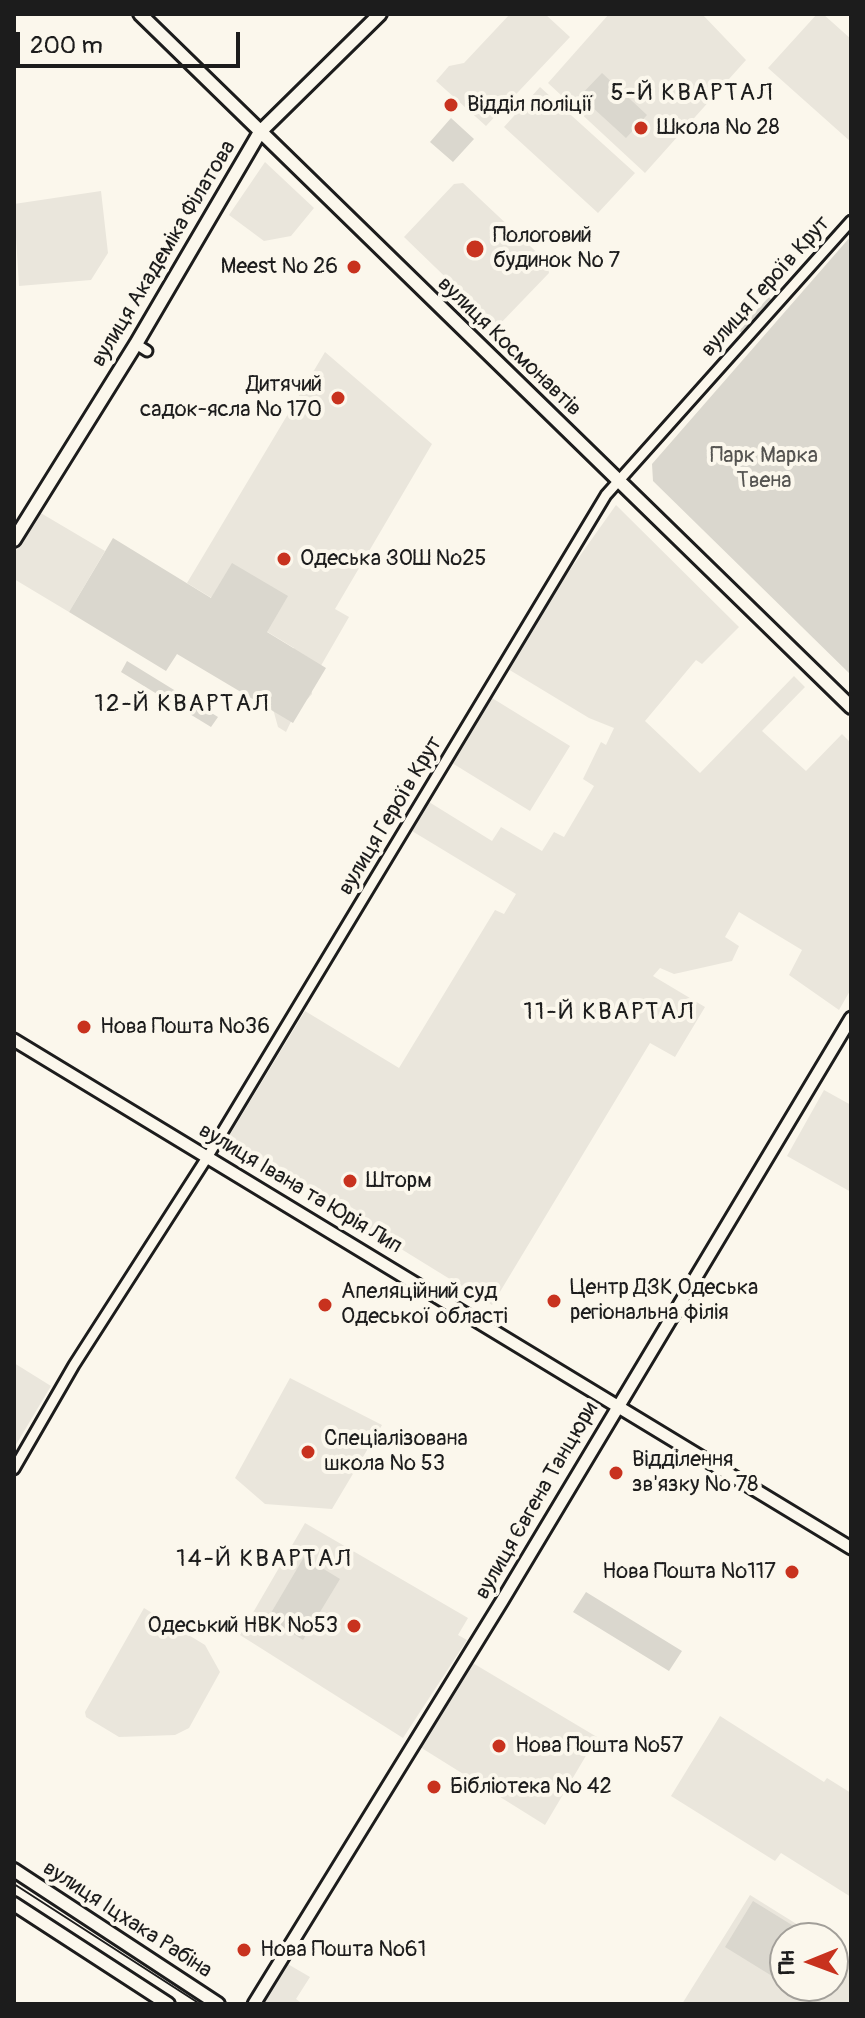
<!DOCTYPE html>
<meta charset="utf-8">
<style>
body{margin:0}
#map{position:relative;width:865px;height:2018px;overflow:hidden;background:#fbf7ec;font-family:Pangolin,sans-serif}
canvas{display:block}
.frame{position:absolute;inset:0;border:16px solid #1c1c1c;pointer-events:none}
.north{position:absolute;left:769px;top:1922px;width:80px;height:80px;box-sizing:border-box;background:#fbf7ec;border:2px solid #a29f99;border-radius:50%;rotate:269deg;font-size:22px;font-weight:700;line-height:32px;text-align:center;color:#1c1c1c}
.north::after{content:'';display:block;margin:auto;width:28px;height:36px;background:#c8321e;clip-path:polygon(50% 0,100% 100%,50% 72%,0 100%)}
.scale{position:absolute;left:16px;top:32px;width:224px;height:36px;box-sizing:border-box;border:4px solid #1c1c1c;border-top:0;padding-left:10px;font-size:24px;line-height:28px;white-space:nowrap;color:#1c1c1c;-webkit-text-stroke:6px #fbf7ec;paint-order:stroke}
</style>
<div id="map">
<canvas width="865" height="2018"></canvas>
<div class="frame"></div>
<div class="north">Пн</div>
<div class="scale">200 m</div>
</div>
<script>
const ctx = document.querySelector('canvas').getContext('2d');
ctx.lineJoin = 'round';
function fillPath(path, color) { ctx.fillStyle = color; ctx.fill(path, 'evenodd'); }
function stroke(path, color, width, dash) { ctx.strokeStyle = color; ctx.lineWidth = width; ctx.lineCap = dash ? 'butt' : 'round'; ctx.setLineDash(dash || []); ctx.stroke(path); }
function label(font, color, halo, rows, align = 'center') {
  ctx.font = font + ' Pangolin,sans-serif'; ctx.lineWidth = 8; ctx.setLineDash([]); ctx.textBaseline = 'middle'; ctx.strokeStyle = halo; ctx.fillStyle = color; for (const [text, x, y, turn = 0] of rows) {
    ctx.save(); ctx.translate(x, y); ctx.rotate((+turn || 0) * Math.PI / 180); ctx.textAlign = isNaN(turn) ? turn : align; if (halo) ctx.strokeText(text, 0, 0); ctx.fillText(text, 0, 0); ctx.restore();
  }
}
fillPath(new Path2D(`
 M510,14H545L570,37L486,126L436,81L449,66L464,63Z
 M609,14H702L746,60L645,173L548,83Z
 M817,14H823L851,39V142L768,68Z
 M540,87L635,173L598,213L504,127Z
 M265,162L314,208L291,236L264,241L229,215Z
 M463,183L547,262L549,273L497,327L404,237L454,184Z
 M101,191L108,253L91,280L19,286L14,204Z
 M325,352L432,444L335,609L349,617L311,683L312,694L295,713L286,732L278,727L270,698L294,648L187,583Z
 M605,504H609L562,581L616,505L739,627L702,664L696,660L645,721L700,773L794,676L805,687L762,731L806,771L842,734L851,743V989L839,1010L789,975L802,950L739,912L725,937L739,946L732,961L674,974L660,968L653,976L705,1007L675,1057L650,1043L492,1305L226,1141L305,1011L399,1068L495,910L504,914L516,894L412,831L429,802L492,841L501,827L542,851L554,832L564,837L594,786L583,779L601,742L606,745L614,728L589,718L508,669L515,649Z
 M39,512L105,551L69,612L14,579V554Z
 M492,698L570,746L530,811L452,763Z
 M824,1090L851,1105V1192L787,1156Z
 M14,1363L51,1386L14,1448Z
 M290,1378L382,1425L332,1509L265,1504L235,1478Z
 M305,1523L468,1618L458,1635L467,1640L403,1738L240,1635Z
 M144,1608L205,1645L220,1672L189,1728L175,1735L119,1737L86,1717L85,1712Z
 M471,1662L597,1737L545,1825L420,1747Z
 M720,1716L824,1782L827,1778L851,1793V1897L781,1853L775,1861L671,1796Z
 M750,1895L819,1938H785V1986H833V1947L851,1958V2004H682Z
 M286,1963L310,1977L296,1999L303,2004H264Z`), '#eae6dc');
fillPath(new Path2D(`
 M602,73L647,115L626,138L580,96Z
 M451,118L474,139L453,162L430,142Z
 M851,236V675L653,481L652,464Z
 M769,297L773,301L743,334L738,330Z
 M113,538L211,598L232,563L288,596L267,632L326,668L293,723L177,654L166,671L69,612Z
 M127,661L218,717L211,727L121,672Z
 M304,1557L340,1579L303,1640L268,1618Z
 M586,1592L682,1651L669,1671L573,1612Z
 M753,1901L813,1938H785V1984L725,1947Z
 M833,1950L848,1959L833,1983Z
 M789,1986H831L818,2004Z`), '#dad7ce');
const minor = new Path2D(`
 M136,344L147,351
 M14,1469L74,1365L208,1156L606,495L851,221`);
const tertiary = new Path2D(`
 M14,1040L851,1548
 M254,2004L502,1601L851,1018`);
const secondary = new Path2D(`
 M140,14L851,707
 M14,540L136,344L260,132L380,14
 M14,1870L218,2004
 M14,1904L168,2004`);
stroke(minor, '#1c1c1c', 15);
stroke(tertiary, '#1c1c1c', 17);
stroke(secondary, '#1c1c1c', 18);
stroke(minor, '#fbf7ec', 9);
stroke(tertiary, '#fbf7ec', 11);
stroke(secondary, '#fbf7ec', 12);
stroke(new Path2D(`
 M14,1884L200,2004`), '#1c1c1c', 2);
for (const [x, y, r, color] of [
 [451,105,8,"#c8321e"],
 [641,128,8,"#c8321e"],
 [475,249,10,"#c8321e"],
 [354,267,8,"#c8321e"],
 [338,398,8,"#c8321e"],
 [284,559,8,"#c8321e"],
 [84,1027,8,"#c8321e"],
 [350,1181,8,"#c8321e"],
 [554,1301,8,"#c8321e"],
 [325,1305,8,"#c8321e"],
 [308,1452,8,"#c8321e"],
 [616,1473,8,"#c8321e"],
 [792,1572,8,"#c8321e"],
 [354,1626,8,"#c8321e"],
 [499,1746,8,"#c8321e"],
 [434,1787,8,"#c8321e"],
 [244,1950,8,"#c8321e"]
]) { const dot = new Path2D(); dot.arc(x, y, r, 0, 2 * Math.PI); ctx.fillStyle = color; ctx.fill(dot); stroke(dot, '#fbf7ec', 3); }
label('22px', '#1c1c1c', '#fbf7ec', [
 ["Відділ поліції",467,105],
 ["Школа № 28",657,128],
 ["Пологовий",493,236],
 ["будинок № 7",493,261],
 ["Meest № 26",338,267,"right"],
 ["Дитячий",322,385,"right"],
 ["садок-ясла № 170",322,410,"right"],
 ["Одеська ЗОШ №25",300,559],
 ["Нова Пошта №36",100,1027],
 ["Шторм",366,1181],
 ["Центр ДЗК Одеська",570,1288],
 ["регіональна філія",570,1313],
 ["Апеляційний суд",341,1292],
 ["Одеської області",341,1317],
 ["Спеціалізована",324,1439],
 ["школа № 53",324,1464],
 ["Відділення",632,1460],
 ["зв'язку № 78",632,1485],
 ["Нова Пошта №117",776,1572,"right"],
 ["Одеський НВК №53",338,1626,"right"],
 ["Нова Пошта №57",515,1746],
 ["Бібліотека № 42",450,1787],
 ["Нова Пошта №61",260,1950]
], 'left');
label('22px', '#1c1c1c', '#fbf7ec', [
 ["вулиця Академіка Філатова",164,254,-59],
 ["вулиця Героїв Крут",766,287,-48],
 ["вулиця Космонавтів",509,347,44],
 ["вулиця Героїв Крут",391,816,-59],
 ["вулиця Івана та Юрія Лип",300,1189,31],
 ["вулиця Євгена Танцюри",537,1501,-60],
 ["вулиця Іцхака Рабіна",127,1920,33]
]);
label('22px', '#555451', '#fbf7ec', [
 ["Парк Марка",764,456],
 ["Твена",764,481]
]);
ctx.letterSpacing = '2px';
label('24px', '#1c1c1c', '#fbf7ec', [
 ["5-Й КВАРТАЛ",692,94],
 ["12-Й КВАРТАЛ",182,705],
 ["11-Й КВАРТАЛ",609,1013],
 ["14-Й КВАРТАЛ",264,1560]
]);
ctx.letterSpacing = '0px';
</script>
